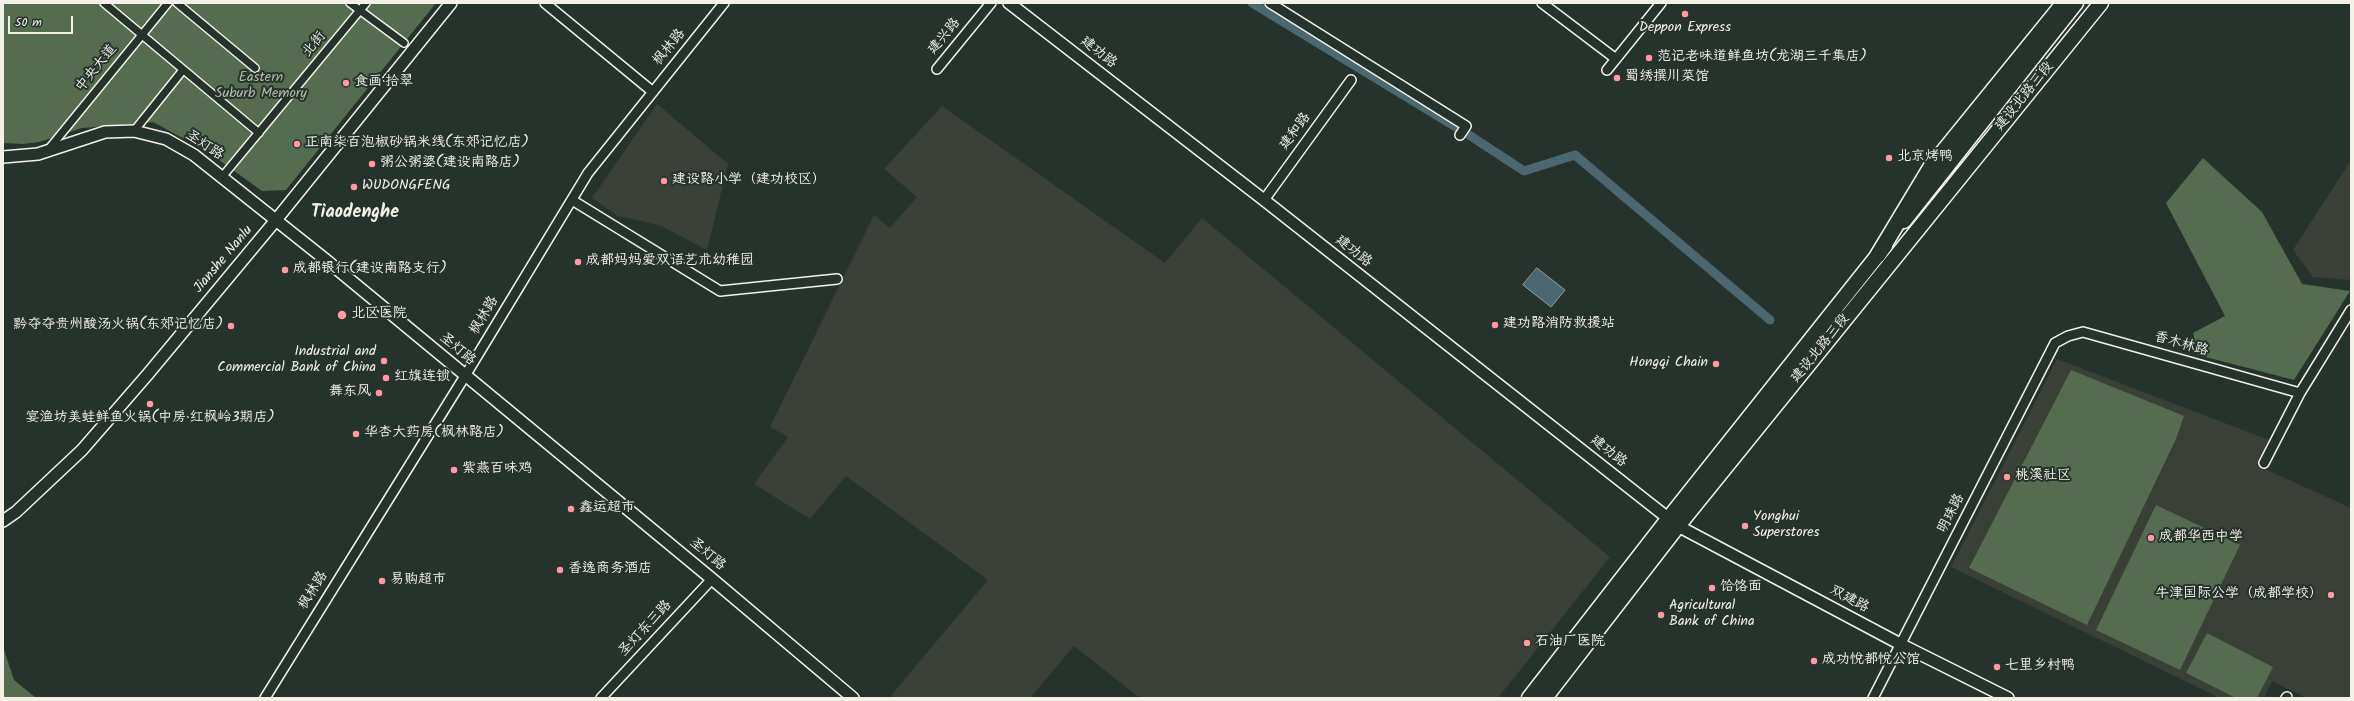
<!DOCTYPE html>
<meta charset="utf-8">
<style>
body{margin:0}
#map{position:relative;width:2354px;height:701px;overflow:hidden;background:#26332d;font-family:Kalam,sans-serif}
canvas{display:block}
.frame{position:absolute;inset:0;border:4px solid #f4f1e8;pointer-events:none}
.scale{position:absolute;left:8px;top:16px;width:65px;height:18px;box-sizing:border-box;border:2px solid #f4f1e8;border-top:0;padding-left:5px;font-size:12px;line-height:14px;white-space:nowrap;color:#f4f1e8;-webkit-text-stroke:3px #26332d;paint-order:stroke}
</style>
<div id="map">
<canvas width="2354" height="701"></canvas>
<div class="frame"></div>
<div class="scale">50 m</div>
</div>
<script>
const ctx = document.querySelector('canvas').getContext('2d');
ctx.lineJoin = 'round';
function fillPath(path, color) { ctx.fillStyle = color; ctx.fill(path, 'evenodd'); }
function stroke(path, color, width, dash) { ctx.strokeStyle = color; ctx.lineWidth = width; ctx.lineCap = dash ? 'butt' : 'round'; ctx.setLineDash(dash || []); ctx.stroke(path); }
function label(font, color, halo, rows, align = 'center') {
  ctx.font = font + ' Kalam,"LXGW WenKai TC",sans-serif'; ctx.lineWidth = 4; ctx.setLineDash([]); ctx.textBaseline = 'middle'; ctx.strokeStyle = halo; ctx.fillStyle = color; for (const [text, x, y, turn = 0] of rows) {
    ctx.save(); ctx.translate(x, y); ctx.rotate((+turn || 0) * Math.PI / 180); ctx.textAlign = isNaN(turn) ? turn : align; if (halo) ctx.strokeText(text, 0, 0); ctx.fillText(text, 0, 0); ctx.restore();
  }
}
fillPath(new Path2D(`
 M657,104L728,164L707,250L659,225L618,216L592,198Z
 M942,106L1165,263L1202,218L1610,557L1498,698H1140L1074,646L1030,698H889L988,580L846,476L810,519L754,484L788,437L770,427L874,215L890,228L917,197L884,169Z
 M2351,160V280L2313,277L2293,250Z
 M2057,359L2269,440L2256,465L2351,508V698H2307L2272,681L2264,698H2220L1951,567Z`), '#3a3f38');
fillPath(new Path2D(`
 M3,3H436L286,190L262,191L205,150L153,122L82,128L39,142L23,144L3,143Z
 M2203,158L2262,212L2302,284L2350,291L2294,380L2198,355L2193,333L2225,316L2166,203Z
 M2071,370L2184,416L2176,439L2087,625L1969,568Z
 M2156,505L2240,545L2180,670L2096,630Z
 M2207,633L2273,667L2257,698H2236L2186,673Z
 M3,647L14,680L36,698H3Z`), '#566c51');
const water = new Path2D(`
 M1537,268L1565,290L1551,307L1523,285Z`);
fillPath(water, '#4b6871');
stroke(water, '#8f9fa1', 1);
stroke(new Path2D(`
 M1252,3L1459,129
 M1466,133L1524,171L1575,155L1770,320`), '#4b6871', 9);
const pedestrian = new Path2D(`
 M104,3L259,133
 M177,3L255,68
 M350,3L404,43
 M134,131L183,70
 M48,150L168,3
 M222,177L366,3`);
const minor = new Path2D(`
 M545,3L653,92
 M1270,3L1466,126L1460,135
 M1542,3L1616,59
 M937,69L991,3
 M1607,70L1661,3
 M572,200L720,291L837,279
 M1264,200L1351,80
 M2264,463L2300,393L2351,310
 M265,698L465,376L588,173L724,3
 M601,698L712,579
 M1873,698L2055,343L2068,336L2083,332L2300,393
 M2286,698L2287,697`);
const tertiary = new Path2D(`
 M1009,3L1264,200L1678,526L1902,645L2008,698
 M3,157L38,154L105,132L134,131L166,139L194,155L326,260L712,579L853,698
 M3,521L16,512L82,450L148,374L276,220L451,3`);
const primary = new Path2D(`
 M1904,221L2076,3
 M1529,698L1668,519L1885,246
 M1545,698L1678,526L2101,3`);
const trunk = new Path2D(`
 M1878,255L1931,167L2064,3`);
stroke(pedestrian, '#f4f1e8', 10);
stroke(minor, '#f4f1e8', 12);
stroke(tertiary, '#f4f1e8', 14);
stroke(primary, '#f4f1e8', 17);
stroke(trunk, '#f4f1e8', 18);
stroke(pedestrian, '#26332d', 7);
stroke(minor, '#26332d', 9);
stroke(tertiary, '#26332d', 11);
stroke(primary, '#26332d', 14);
stroke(trunk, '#26332d', 15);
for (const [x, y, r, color] of [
 [1685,14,4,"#ff9aa2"],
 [1649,58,4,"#ff9aa2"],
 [1617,78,4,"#ff9aa2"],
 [346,83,4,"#ff9aa2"],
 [297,144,4,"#ff9aa2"],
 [1889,158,4,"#ff9aa2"],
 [372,164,4,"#ff9aa2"],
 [664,181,4,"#ff9aa2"],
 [354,187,4,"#ff9aa2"],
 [578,262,4,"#ff9aa2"],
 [285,270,4,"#ff9aa2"],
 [342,315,5,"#ff9aa2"],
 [1495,325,4,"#ff9aa2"],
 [231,326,4,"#ff9aa2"],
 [384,361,4,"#ff9aa2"],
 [1716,364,4,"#ff9aa2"],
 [386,378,4,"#ff9aa2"],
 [379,393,4,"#ff9aa2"],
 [150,404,4,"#ff9aa2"],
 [356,434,4,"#ff9aa2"],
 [454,470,4,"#ff9aa2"],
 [2007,477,4,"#ff9aa2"],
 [571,509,4,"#ff9aa2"],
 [1745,526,4,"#ff9aa2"],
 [2151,538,4,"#ff9aa2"],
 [560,570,4,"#ff9aa2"],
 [382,581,4,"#ff9aa2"],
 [1712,588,4,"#ff9aa2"],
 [2331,595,4,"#ff9aa2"],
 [1661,615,4,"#ff9aa2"],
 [1527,643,4,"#ff9aa2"],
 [1814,661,4,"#ff9aa2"],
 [1997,667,4,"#ff9aa2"]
]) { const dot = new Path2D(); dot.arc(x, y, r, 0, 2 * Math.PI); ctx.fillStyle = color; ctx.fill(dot); stroke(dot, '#26332d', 1.5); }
label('14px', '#f4f1e8', '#26332d', [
 ["Deppon Express",1685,29,"center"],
 ["范记老味道鲜鱼坊(龙湖三千集店)",1657,58],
 ["蜀绣撰川菜馆",1625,78],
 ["食画·拾翠",354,83],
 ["正南柒百泡椒砂锅米线(东郊记忆店)",305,144],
 ["北京烤鸭",1897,158],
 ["粥公粥婆(建设南路店)",380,164],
 ["建设路小学（建功校区）",672,181],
 ["WUDONGFENG",362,187],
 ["成都妈妈爱双语艺术幼稚园",586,262],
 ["成都银行(建设南路支行)",293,270],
 ["北区医院",351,315],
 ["建功路消防救援站",1503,325],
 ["黔夺夺贵州酸汤火锅(东郊记忆店)",223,326,"right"],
 ["Industrial and",376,353,"right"],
 ["Commercial Bank of China",376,369,"right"],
 ["Hongqi Chain",1708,364,"right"],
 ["红旗连锁",394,378],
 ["舞东风",371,393,"right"],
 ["宴渔坊美蛙鲜鱼火锅(中房·红枫岭3期店)",150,419,"center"],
 ["华杏大药房(枫林路店)",364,434],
 ["紫燕百味鸡",462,470],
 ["桃溪社区",2015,477],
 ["鑫运超市",579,509],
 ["Yonghui",1753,518],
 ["Superstores",1753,534],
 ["成都华西中学",2159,538],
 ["香逸商务酒店",568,570],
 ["易购超市",390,581],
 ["饸饹面",1720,588],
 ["牛津国际公学（成都学校）",2323,595,"right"],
 ["Agricultural",1669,607],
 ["Bank of China",1669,623],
 ["石油厂医院",1535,643],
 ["成功悦都悦公馆",1822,661],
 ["七里乡村鸭",2005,667]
], 'left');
label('14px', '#f4f1e8', '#26332d', [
 ["建兴路",945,37,-51],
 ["北街",315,45,-50],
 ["枫林路",670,48,-51],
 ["建功路",1098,53,38],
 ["中央大道",97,69,-51],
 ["建设北路三段",2025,97,-51],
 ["建和路",1296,132,-54],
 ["圣灯路",204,146,34],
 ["建功路",1353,252,38],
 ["Jianshe Nanlu",224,260,-50],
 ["枫林路",485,316,-59],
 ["香木林路",2181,345,16],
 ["建设北路三段",1821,349,-51],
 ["圣灯路",457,350,40],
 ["建功路",1608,452,38],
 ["明珠路",1952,514,-63],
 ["圣灯路",707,555,40],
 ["枫林路",314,591,-58],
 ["双建路",1849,600,28],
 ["圣灯东三路",646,629,-47]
]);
label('14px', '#b5bcac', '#26332d', [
 ["Eastern",261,79],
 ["Suburb Memory",261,95]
]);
label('bold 18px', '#f4f1e8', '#26332d', [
 ["Tiaodenghe",355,214]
]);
</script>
